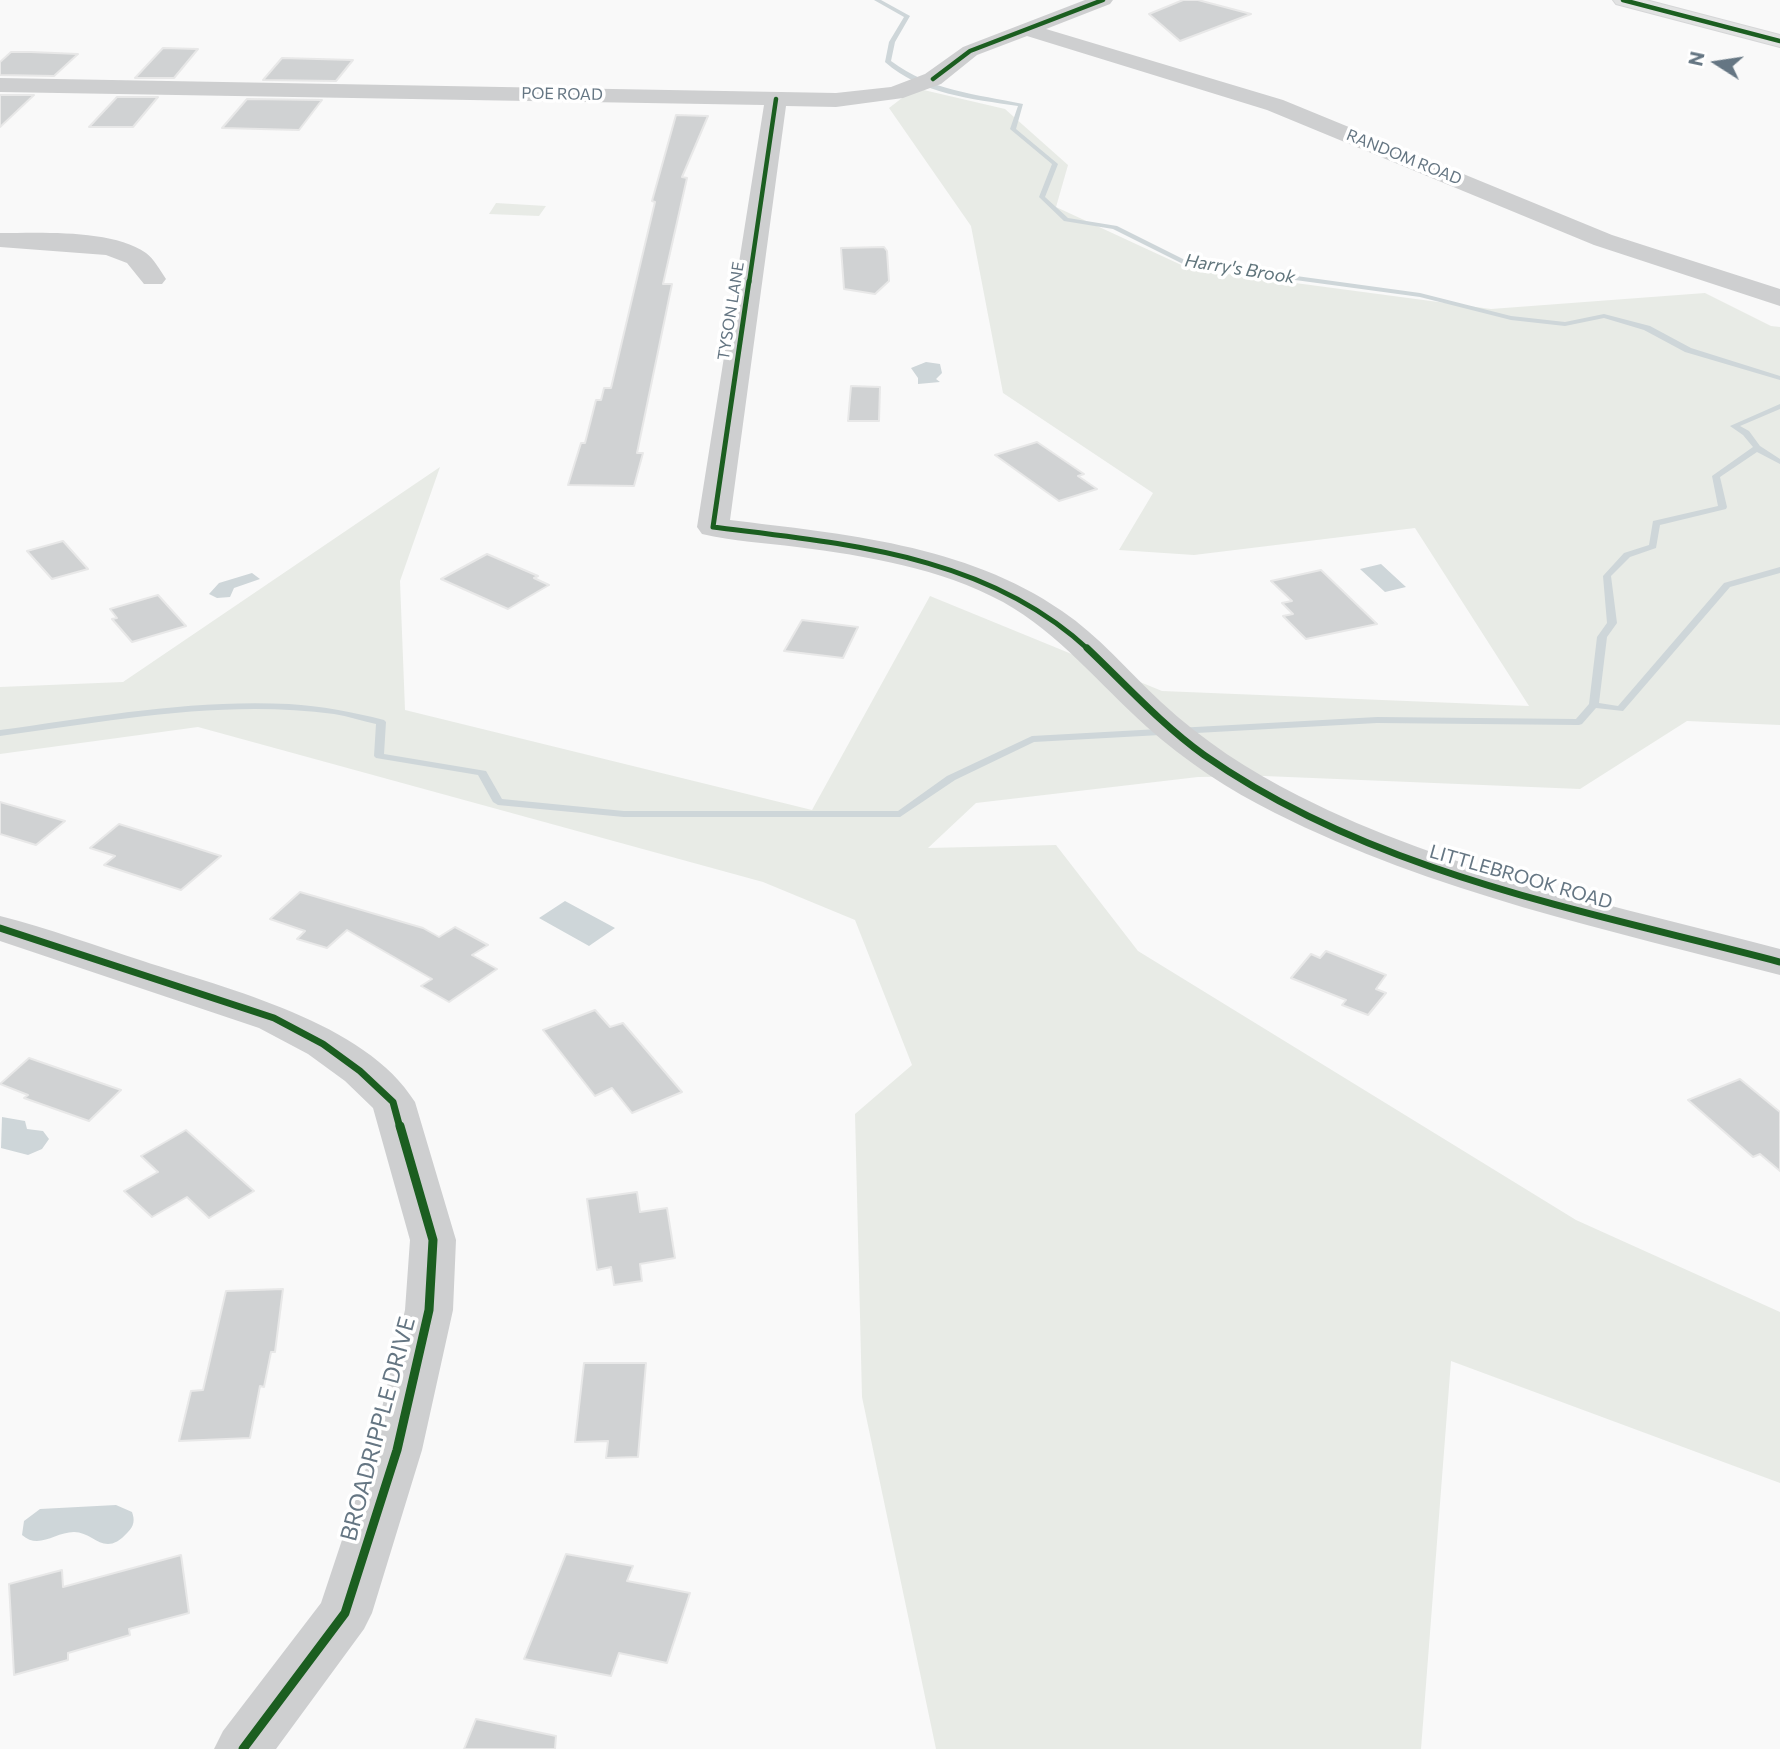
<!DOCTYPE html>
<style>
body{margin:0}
#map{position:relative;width:1780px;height:1749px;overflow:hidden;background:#f9f9f9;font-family:Commissioner,sans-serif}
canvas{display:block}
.north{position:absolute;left:1682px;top:28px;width:70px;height:70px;-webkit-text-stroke:5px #fff;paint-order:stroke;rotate:282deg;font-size:19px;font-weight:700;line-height:28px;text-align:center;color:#657683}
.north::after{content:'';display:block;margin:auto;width:24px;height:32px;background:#657683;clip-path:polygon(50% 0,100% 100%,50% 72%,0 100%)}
</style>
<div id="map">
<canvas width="1780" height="1749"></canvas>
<div class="north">N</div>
</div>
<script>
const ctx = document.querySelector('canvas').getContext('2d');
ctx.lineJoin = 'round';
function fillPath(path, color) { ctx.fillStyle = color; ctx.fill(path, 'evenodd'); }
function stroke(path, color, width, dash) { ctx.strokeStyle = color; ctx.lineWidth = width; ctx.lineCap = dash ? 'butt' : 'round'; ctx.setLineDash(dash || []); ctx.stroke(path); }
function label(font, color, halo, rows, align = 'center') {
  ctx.font = font + ' Commissioner,sans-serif'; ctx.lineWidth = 7; ctx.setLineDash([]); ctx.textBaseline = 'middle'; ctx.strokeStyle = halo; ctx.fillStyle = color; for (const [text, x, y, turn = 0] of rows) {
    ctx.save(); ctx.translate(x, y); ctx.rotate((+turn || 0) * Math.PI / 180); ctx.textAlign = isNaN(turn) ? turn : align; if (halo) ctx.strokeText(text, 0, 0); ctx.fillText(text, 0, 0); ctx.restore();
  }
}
fillPath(new Path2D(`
 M915,88L1005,109L1068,165L1056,207L1190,269L1491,309L1705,293L1771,326L1780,327V725L1687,721L1580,789L1264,776L1198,777L976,803L928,848L1056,845L1138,951L1576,1220L1780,1312V1483L1451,1361L1421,1749H936L862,1397L855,1114L912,1065L855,920L763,882L198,727L0,754V687L123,682L440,467L400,581L405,710L812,810L930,596L1162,691L1529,706L1415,528L1194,555L1119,550L1153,493L1003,393L971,226L889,108Z
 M496,203L546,206L539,216L489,214Z`), '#e8ebe6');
fillPath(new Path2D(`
 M926,362L940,364L942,373L936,379L940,382L918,384V378L911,368Z
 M1381,564L1406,587L1385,592L1360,569Z
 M252,573L260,579L234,588L230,597L217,598L209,594L219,583Z
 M565,901L615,928L589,946L539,918Z
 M2,1117L25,1121L27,1129L43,1131L49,1139L42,1149L28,1155L1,1148Z
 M116,1505L132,1512C135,1520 134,1526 128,1532C104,1559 95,1532 74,1532C55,1532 39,1550 22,1535L24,1521L40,1509Z`), '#ced6d9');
fillPath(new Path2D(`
 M874,0H881L910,16L895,42L891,61C931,91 976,94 1023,104L1016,129L1058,164L1045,197L1068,218L1117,226L1187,261L1420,293L1511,316L1565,322L1604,314L1650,326L1691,348L1780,376V380L1685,352L1644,330L1604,318L1565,326L1511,320L1420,297L1185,265L1113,229L1064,221L1039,197L1052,164L1010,129L1018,106C972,99 921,94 885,62L889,42L904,17Z
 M1780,404V409L1740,426L1749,431L1760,446L1780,459V464L1757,452L1720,477L1727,507L1726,509L1660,525L1656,548L1630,557L1611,576L1617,623L1607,637L1599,703L1618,706L1724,583L1780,567V573L1730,587L1623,711L1596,708L1582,724L1579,725L1377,723L1034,742L955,780L900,817H624L498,805L493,802L478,775L376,758L374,756L376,724C362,721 348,716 334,714C223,699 110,721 0,736V730C95,717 192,699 289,704C321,706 353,712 384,720L386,722L384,754L486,771L502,799L624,811H898L947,776L1032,736L1377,717L1576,719L1589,704L1597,637L1607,623L1603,576L1624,553L1649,545L1653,521L1718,506L1712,476L1753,447L1743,435L1730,426Z`), '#ced6d9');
const building = new Path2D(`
 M1183,0H1198L1251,14L1180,41L1149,14Z
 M163,48L198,49L174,78H135Z
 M11,52H31L78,54L54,76L0,75V62Z
 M282,58L353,60L336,81L263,80Z
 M0,95H34L0,127Z
 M117,97H158L133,127H89Z
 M247,99L322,100L299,130L222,128Z
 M676,115L708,116L682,177L687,178L663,284H672L637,453H643L634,486L568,485L581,443H585L596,400H601L604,388H611L655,202L652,201Z
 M884,247L887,251L889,281L875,294L844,289L841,248Z
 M851,386L880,387L879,421H848Z
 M1037,442L1084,474L1078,476L1097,489L1059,501L995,455Z
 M63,541L88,569L52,579L27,551Z
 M487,554L538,576L534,578L549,585L508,609L441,579Z
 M1321,570L1377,624L1306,639L1283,616L1293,614L1282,603L1292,601L1271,581Z
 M158,595L186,626L132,642L112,619L117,618L110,609Z
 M802,620L858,627L843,658L784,651Z
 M0,802L65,821L36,845L0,834Z
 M119,824L177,842L221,856L181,890L104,865L115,856L90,848Z
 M300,892L423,928L439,937L455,927L488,945L472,955L497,969L449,1002L421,986L432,979L347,930L327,948L297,939L305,931L270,919Z
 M1326,951L1386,975L1376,989L1386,993L1368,1015L1342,1005L1346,1000L1291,978L1311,954L1320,958Z
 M595,1010L610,1027L623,1023L682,1092L632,1113L612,1088L595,1096L543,1030Z
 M29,1058L121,1090L89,1121L24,1098L28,1095L0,1084Z
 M1740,1079L1780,1112V1171L1760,1154L1753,1157L1688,1100Z
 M186,1130L254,1191L209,1218L187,1197L152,1217L124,1191L158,1172L141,1156Z
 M637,1192L640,1212L667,1208L675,1258L640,1264L642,1281L614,1285L611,1267L597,1270L587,1199Z
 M283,1289L275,1352H271L264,1387L260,1386L250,1438L179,1441L191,1391L203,1390L226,1291Z
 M584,1363H646L638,1457L606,1458L608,1441L575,1442Z
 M566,1554L633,1566L627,1581L690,1593L667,1663L619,1653L611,1676L524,1659Z
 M181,1555L189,1613L129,1629L130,1635L68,1653V1660L14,1675L9,1584L62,1570L63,1587Z
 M476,1719L556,1736L555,1749H464Z`);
fillPath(building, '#d0d2d3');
stroke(building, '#e8e8e8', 2);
const secondary = new Path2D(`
 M1613,0H1646L1780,35V47L1616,4Z`);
stroke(secondary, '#d5d6d7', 2);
fillPath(new Path2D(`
 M1085,0H1113L1110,4L1046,29L1283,100L1612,235L1780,289V306L1594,245L1267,110L1027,36L977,55L941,84L903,98L836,107L786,106L730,520C843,534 965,544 1062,611C1099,636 1128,671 1161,702C1202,740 1249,771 1299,796C1451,873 1617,906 1780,949V975C1609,930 1434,893 1275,813C1229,790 1185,761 1147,727C1099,684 1060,634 1003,602C940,568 867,556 797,547C765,543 733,541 702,534L697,527L764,105L0,92V78L836,93L891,87L925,74L963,47Z
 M0,233C41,233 112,229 146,253C154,259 160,270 166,279L162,284H144L127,263L106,255L0,247Z
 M0,916C48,928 96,946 143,961C227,989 366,1022 415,1102L456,1240L453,1310L422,1450L372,1613L364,1629L276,1749H214L223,1731L321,1603L372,1450L405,1310L410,1240L373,1108L345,1081L308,1054L259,1028L0,941Z`), '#cecfd0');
fillPath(secondary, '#e1e2e2');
stroke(new Path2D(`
 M1623,0L1780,41
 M933,79L970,51L1103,0
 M749,283L776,99`), '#1b5e20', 4.5);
stroke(new Path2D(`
 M749,281L713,527C846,544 986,554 1089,650`), '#1b5e20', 5);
stroke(new Path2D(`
 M1087,648C1126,685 1161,724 1204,755C1374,874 1584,910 1780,962
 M0,928L274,1018L323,1044L360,1071L393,1102L400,1128`), '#1b5e20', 7);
stroke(new Path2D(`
 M243,1749L345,1613L397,1450L429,1310L433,1240L400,1126`), '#1b5e20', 9);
label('16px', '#657683', '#fff', [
 ["POE ROAD",562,94,1],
 ["RANDOM ROAD",1404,157,22],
 ["TYSON LANE",731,311,-81]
]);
label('italic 18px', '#60757c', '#fff', [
 ["Harry's Brook",1240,269,9]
]);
label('19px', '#657683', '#fff', [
 ["LITTLEBROOK ROAD",1521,877,16]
]);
label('23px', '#657683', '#fff', [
 ["BROADRIPPLE DRIVE",378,1429,-75]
]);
</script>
